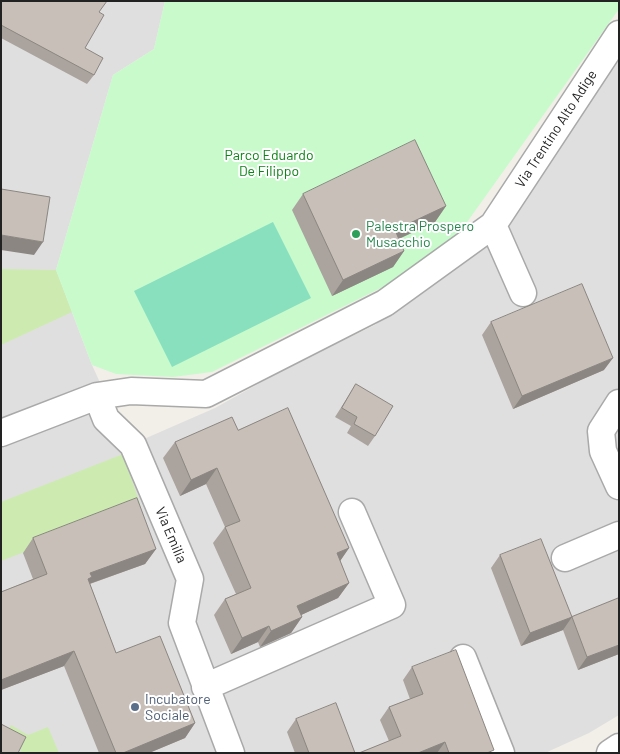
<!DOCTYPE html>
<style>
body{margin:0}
#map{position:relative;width:620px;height:754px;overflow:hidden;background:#f2efe9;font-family:Barlow,sans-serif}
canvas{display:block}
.frame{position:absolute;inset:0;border:2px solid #222;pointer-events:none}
</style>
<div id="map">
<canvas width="620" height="754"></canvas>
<div class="frame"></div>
</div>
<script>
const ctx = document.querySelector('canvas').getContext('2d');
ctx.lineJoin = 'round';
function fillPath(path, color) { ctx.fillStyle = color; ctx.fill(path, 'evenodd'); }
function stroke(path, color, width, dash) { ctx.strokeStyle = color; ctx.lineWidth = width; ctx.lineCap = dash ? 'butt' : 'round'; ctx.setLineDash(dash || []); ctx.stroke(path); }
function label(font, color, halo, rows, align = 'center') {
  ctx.font = font + ' Barlow,sans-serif'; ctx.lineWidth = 4; ctx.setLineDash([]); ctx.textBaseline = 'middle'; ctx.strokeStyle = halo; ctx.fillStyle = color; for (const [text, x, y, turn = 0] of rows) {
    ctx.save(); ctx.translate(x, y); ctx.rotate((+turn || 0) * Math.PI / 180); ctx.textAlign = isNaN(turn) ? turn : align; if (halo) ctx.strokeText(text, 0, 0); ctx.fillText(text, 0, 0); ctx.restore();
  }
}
fillPath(new Path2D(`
 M1,1H165L154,49L113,75L56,270L92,365L112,409L144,439L215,408L292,365L375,325L483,238L529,188L619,60V715L589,733L545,753H1Z`), '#e0dfdf');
fillPath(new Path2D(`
 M1,269L56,270L72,312L1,345Z
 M123,454L141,507L1,561V502Z
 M11,725L28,735L48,727L59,753H20L21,749L4,739Z`), '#cdebb0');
fillPath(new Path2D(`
 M165,1H619V9L465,225L421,268L212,372L173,377L116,374L92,365L56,270L113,75L154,49Z`), '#c8facc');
fillPath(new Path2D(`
 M273,222L311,298L172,367L134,291Z`), '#88e0be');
const minor = new Path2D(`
 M493,225L523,293
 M97,396L106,419L133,445L190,579L182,623L231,753
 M619,403L601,431L603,451L619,486
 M1,433L97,396L131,391L206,394L385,303L493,225L619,34
 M565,558L619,535
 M463,658L501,753
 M205,687L392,605L352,512
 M610,753L619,747`);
stroke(minor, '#a9a9a9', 29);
stroke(minor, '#fff', 26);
fillPath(new Path2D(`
 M1,1L99,12L85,48L94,75L87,84L1,38Z
 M303,194L446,206L435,222L399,239L404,251L393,267L332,296L292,210Z
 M491,322L604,370L513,409L482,335Z
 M356,384L375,436L368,446L347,433L351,426L335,417Z
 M238,430L349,548L340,561L349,583L338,598L301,615L302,617L291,633L260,647L258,642L231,654L214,615L225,599L236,594L213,543L225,527L206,484L180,496L163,458L175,442Z
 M33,538L156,549L145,564L90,584L116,653L195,723L185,738L149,753H99L64,666L1,690V592L33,579L23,553Z
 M500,555L572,617L619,598V654L578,670L563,630L521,646L491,568Z
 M412,667L492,753H359L389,741L380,720L389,707L410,699L403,680Z
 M296,719L355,753H295L287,732Z`), '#aba49e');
fillPath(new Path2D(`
 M446,206L435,222L383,246L395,230Z
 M1,235L43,242L34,255L1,250Z
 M404,251L393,267L332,296L343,280Z
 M613,358L604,370L513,409L522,396Z
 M217,468L206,484L180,496L191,480Z
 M349,548L338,564L337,553Z
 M156,549L145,564L86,585L90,573Z
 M349,583L338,598L286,622L297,606Z
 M302,617L291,633L260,647L271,631Z
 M572,617L563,630L521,646L530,633Z
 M269,626L258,642L231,654L242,638Z
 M619,645V654L578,670L587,657Z
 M74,651L64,666L1,690V680Z
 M195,723L185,738L149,753H123Z
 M445,742L437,753H418Z`), '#8b8681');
const building = new Path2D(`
 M1,1H107L99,12L104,15L85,48L103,58L94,75L1,25Z
 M415,140L446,206L395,230L404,251L343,280L303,194Z
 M1,189L50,197L43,242L1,235Z
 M582,284L613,358L522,396L491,322Z
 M356,384L393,406L375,436L354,424L357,417L342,408Z
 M288,408L349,548L337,553L349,583L297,606L302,617L271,631L269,626L242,638L225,599L251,588L225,527L240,521L217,468L191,480L175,442L232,417L238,430Z
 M137,498L156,549L90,573L92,577L88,579L116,653L160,636L195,723L123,753H116L74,651L1,680V592L47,574L33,538Z
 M541,539L572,617L530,633L500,555Z
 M619,598V645L587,657L572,617Z
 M456,650L494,750L487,753H449L445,742L418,753H359L401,736L389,707L423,694L412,667Z
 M336,703L355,753H309L296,719Z
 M1,724L26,737L18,753H1Z`);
fillPath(building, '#c7bfb8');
stroke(building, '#8b8681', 1);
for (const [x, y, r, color] of [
 [356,234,5,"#2e9e5b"],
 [135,707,5,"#5c6f8a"]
]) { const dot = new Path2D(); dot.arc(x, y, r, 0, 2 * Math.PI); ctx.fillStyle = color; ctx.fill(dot); stroke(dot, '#fff', 2); }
label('14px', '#222', '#fff', [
 ["Via Trentino Alto Adige",556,129,-57],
 ["Via Emilia",171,535,67]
]);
label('14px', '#0c8416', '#fff', [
 ["Parco Eduardo",269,155],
 ["De Filippo",269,171]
]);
label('14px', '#27864d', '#fff', [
 ["Palestra Prospero",366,226],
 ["Musacchio",366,242]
], 'left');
label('14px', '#4e5e75', '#fff', [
 ["Incubatore",145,699],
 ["Sociale",145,715]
], 'left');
</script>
